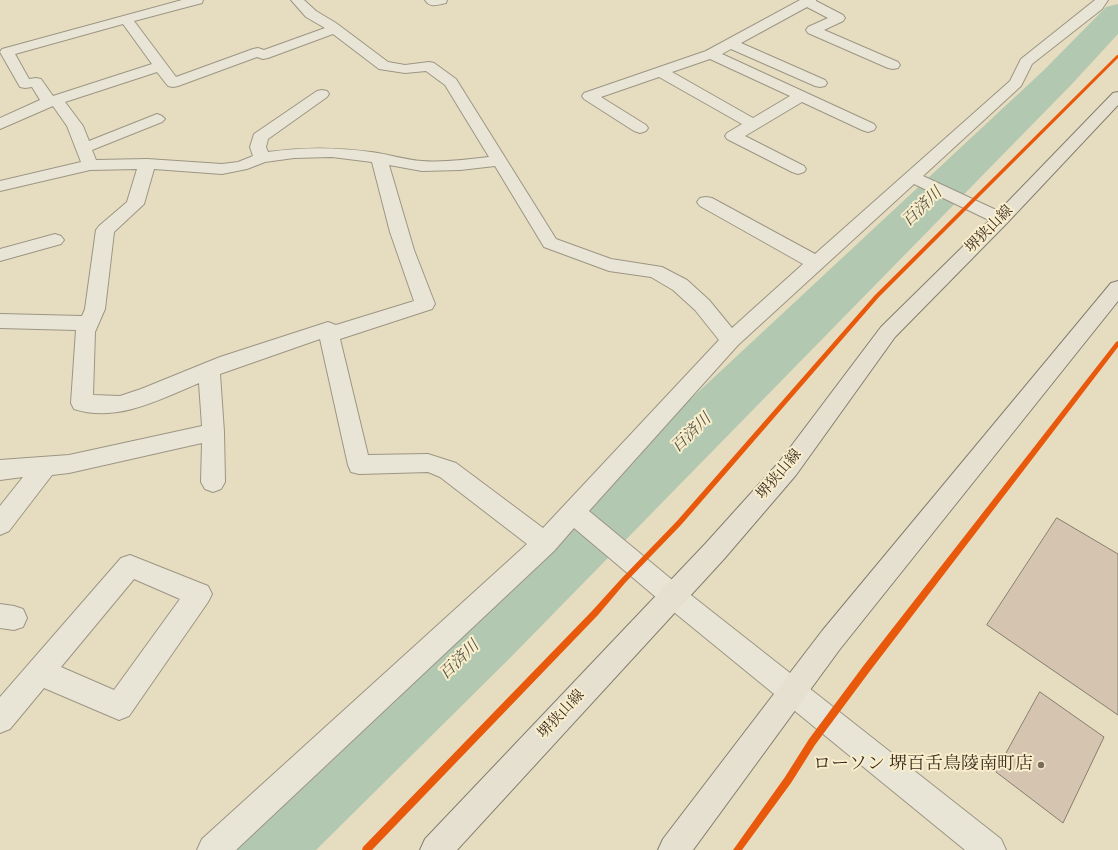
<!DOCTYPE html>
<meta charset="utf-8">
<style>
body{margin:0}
canvas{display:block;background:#e6ddc0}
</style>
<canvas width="1118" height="850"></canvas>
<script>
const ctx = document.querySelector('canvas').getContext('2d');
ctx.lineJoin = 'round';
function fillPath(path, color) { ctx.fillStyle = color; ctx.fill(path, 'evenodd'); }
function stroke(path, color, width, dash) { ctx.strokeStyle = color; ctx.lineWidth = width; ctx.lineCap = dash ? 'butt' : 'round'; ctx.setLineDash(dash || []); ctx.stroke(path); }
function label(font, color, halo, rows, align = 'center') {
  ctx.font = font + ' "IM FELL English","Noto Serif JP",serif'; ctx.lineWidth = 4; ctx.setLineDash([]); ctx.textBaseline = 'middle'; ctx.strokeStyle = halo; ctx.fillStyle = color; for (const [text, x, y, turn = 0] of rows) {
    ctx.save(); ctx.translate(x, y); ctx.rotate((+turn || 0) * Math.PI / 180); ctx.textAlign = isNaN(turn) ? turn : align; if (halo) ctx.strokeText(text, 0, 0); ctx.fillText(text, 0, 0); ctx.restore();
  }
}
fillPath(new Path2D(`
 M1118,4V34L1071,85L509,659L316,850H220L232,822L461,613L1045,69L1106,7Z`), '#b2c8b1');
const building = new Path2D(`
 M1057,518L1118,554V715L987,625Z
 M1040,692L1104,737L1063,823L996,772Z`);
fillPath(building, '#d4c4b0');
stroke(building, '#857e6f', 1);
const street = new Path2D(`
 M182,0H203L202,3L134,21L176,77L253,49L258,48L264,50L325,28L306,17L291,0H304L316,11L336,23L388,62L405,65L429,62L434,63L456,79L556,239L611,259L662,267L687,280L709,300L732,328L803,264L700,206L697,202L700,198L706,197L712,198L815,254L1010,81L1021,59L1095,0H1108L1102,9L1032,64L1021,86L923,176L1007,215L1010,219L1007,223L1001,225L995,223L914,184L738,345L589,511L682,588L1001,839L1006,850H965L664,604L574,528L554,551L236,850H197L202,839L527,544L440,477L428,472L359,474L351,472L348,465L320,339L220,374L224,432L225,482L221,489L213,492L205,489L201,482L202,443L69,473L52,475L9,531L0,535V506L23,477L0,480V460L69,455L202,426L199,383C161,399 117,423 74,409L71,403L76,330L0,328V314L82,316L85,309L96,230L99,226L127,202L137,169L90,170L0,191V181L81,162L67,126L53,106L0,129V118L40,100L32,87L25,88L20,87L0,52L2,49ZM123,24L152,64L53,96L41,79L36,78L29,79L15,54ZM333,34L379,69L405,73L426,71L445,85L489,157C467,159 444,163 422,161C405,160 388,154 371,152C335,147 304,147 268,152L266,147L268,139L327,97L329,94L327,91L322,90L317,91L254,134L250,147L253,156L238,162L222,164L147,159L96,160L92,150L162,122L165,119L162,116L157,114L152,116L89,141L83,126L65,102L157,72L168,86L173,87L178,86L257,57L263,59L268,58ZM332,157L372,162L390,232L414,301L336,325L328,322L220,357L141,389L120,396L93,395L95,332L105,309L114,232L144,204L154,169L222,174L247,169L265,162L294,158ZM389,165L422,171L460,170L495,166L544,247L609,271L651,277L673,290L695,310L719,340L543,528L456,463L428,454L368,455L340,339L432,309L435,304L414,250Z
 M425,0H447L446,3C437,5 430,8 425,0Z
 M800,0H816V1L843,15L845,18L843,21L824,30L898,62L900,65L898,68L893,69L888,68L808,33L806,30L808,27L828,18L807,7L741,43L825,80L827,83L825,86L820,87L815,86L731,49L722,54L874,124L876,127L874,130L868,132L862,130L802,102L745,136L804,166L806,169L804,172L798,174L792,172L727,139L725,136L727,133L742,124L659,77L601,97L646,125L648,128L646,131L640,133L634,131L584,99L582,96L584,93L706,51ZM710,59L790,96L753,118L672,72Z
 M55,234L61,236L64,240L61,244L0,261V249Z
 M130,555L208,586L212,594L208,602L129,716L119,720L44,688L10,729L0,733V697L121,558ZM134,579L180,599L114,690L61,667Z
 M0,604L14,606L23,609L27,618L23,627L14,630L0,628Z`);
const primary = new Path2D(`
 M1118,92V105L1007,223L895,337L796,475L724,559L457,850H420L425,839L706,543L780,461L881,327L995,215L1113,93Z
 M1118,281V301L840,649L693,850H658L663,839L822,631L1111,283Z`);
stroke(street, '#9c9584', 2);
stroke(primary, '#857e6f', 2);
fillPath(street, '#e9e5d6');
fillPath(primary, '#e5e0d0');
fillPath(new Path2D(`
 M1117,55H1118V58L879,297L681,525L625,583L598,615L372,850H362L363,847L592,611L621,579L677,521L875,295Z
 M1118,341V347L870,671L815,745L791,783L742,850H733L785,777L809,739L864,665L1116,342Z`), '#e8590c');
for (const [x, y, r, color] of [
 [1041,765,4,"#796c5a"]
]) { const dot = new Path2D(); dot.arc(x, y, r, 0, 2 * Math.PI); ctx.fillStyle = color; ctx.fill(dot); stroke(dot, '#f8eecc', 1.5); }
label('15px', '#3f2f23', '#f8eecc', [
 ["堺狭山線",990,230,-45],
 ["堺狭山線",780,475,-50],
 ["堺狭山線",562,715,-47]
]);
label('italic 16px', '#565345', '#f8eecc', [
 ["百済川",923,208,-44],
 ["百済川",692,434,-44],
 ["百済川",460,661,-44]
]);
label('18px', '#3f2f23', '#f8eecc', [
 ["ローソン 堺百舌鳥陵南町店",1033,765]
], 'right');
</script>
